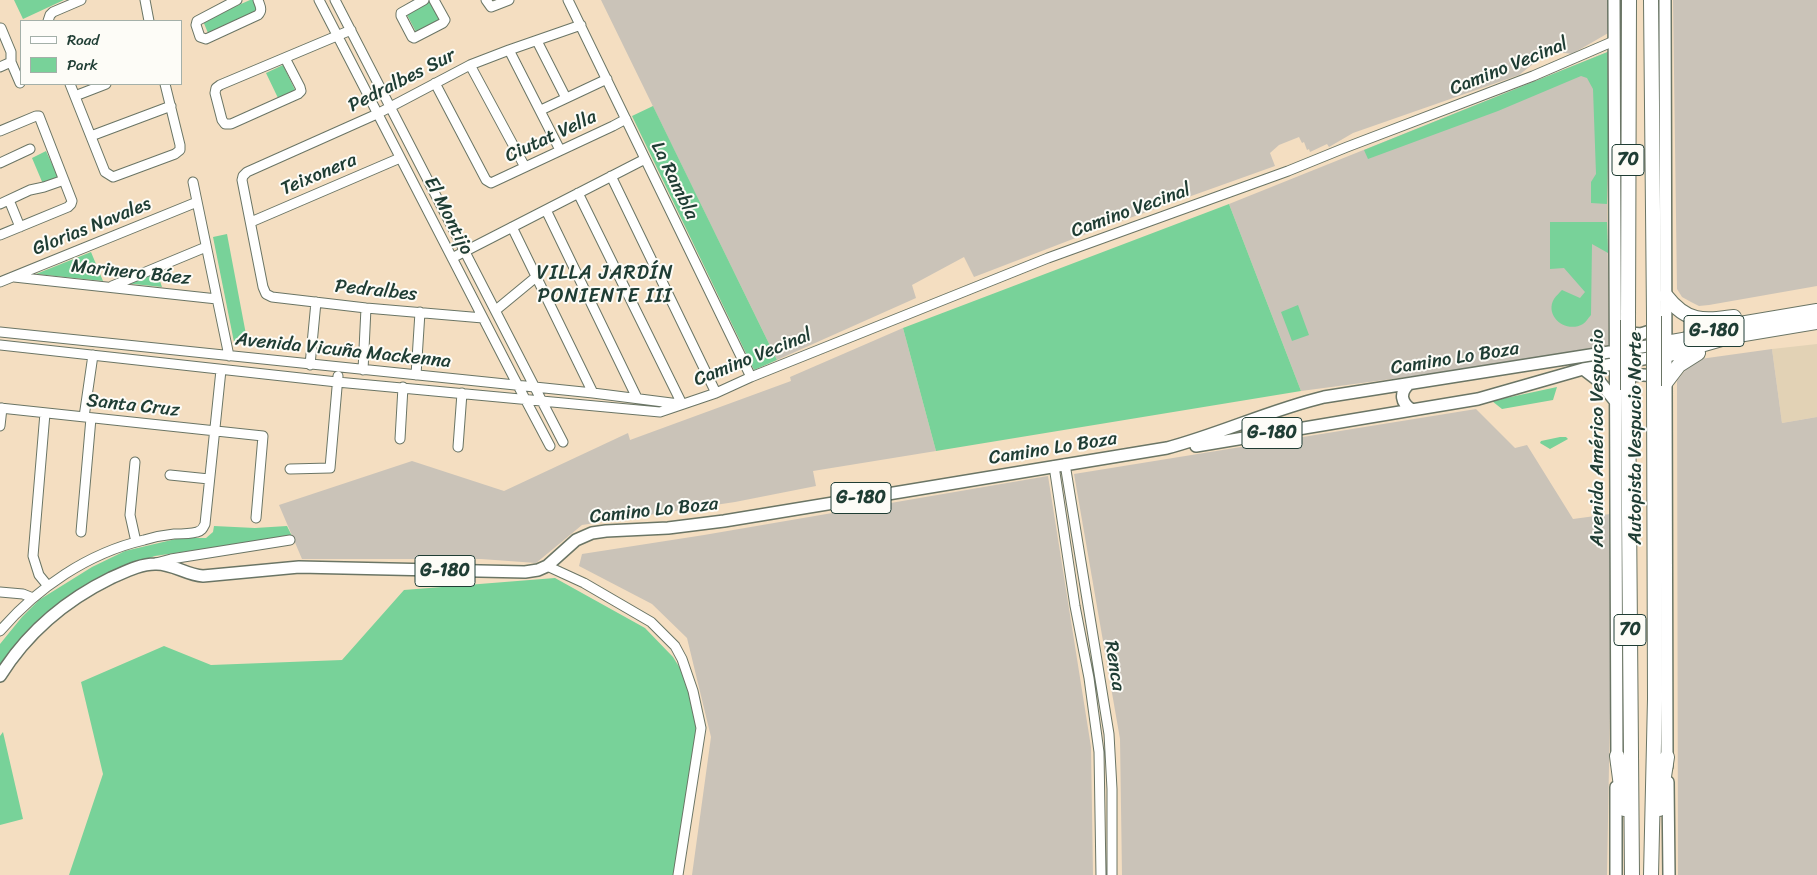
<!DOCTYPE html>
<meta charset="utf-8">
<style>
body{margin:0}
#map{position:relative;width:1817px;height:875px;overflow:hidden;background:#f4dec1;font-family:Sriracha,sans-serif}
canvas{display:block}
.legend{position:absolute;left:20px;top:20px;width:162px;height:65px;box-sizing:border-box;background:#fdfcf7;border:1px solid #a4b0a9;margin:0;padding:6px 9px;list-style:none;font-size:15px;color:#1f3d34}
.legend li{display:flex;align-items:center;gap:10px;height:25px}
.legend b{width:25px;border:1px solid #a4b0a9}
</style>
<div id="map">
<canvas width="1817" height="875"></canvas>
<ul class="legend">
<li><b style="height:6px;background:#fff"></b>Road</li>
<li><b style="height:14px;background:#78d299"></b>Park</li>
</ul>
</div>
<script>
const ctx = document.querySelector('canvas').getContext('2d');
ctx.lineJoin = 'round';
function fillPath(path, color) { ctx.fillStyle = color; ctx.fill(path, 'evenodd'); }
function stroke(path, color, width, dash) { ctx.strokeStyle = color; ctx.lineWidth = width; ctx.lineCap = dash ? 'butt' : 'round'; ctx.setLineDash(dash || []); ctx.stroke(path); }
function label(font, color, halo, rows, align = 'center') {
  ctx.font = font + ' Sriracha,sans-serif'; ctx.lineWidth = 4; ctx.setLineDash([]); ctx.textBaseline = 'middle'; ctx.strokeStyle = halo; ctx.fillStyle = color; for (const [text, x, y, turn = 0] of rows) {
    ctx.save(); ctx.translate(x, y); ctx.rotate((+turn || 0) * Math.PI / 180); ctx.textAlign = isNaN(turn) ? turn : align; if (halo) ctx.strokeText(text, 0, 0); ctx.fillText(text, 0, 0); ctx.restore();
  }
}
fillPath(new Path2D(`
 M1817,344V417L1782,423L1772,349Z`), '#e2d2b5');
fillPath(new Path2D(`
 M601,0H1609L1610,32L1572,54L1558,52L1538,60L1519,75L1353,133L1329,147L1327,144L1310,152L1309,149L1307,150L1304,142L1302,143L1299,137L1279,145L1270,153L1275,166L1099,229L974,277L964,257L912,285L916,298L777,360Z
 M1673,0H1817V286L1709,305L1699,306L1691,302L1682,297L1677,289Z
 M1610,51L1607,204L1609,345L1483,367L1301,391L1229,204Z
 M903,328L936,451L813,471L816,486L735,502L582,525L536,563L481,559H302L279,505L412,461L504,491L628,433L630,440L791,381L790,377Z
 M1772,349L1782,423L1817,417V875H1678L1677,381L1693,360Z
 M1476,409L1515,448L1527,445L1573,519L1610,514L1611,657L1607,875H1122L1120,739L1074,474Z
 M1048,476L1091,747L1093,875H692L711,737L687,638L652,604L579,566L582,554L704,535Z`), '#cac3b8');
fillPath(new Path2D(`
 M14,0H64L23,19Z
 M250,0H254L258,11L208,33L203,21Z
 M431,0L441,20L416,32L406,13Z
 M1610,51L1607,204L1591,203V182L1596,174L1593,89L1587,78L1581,76L1498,111L1368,159L1364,150Z
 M283,65L295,90L278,98L266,73Z
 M653,106L777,360L754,370L632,116Z
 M46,151L58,177L43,184L32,158Z
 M1229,204L1301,391L936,451L903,328Z
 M1550,222H1607L1608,253L1592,244L1591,315C1588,318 1586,322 1583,324C1566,334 1544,316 1554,299C1556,296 1560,292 1562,290L1580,298L1585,292L1564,268L1550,269Z
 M227,234L248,345L234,342L213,237Z
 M91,252L103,281L36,274Z
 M157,272L162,287L124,283Z
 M1298,305L1309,335L1292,341L1281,312Z
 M1557,387L1553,400L1502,409L1492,401Z
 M1560,437H1566L1568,439L1550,449L1540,443L1541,441Z
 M214,526L255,528L287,526L292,536L155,556L107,573L62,602L27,632L0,665V644L22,617L39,600L92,567L125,551L180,538H206L213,532Z
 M555,578L645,628L673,657L683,673L697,714V740L675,875H69L103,774L81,682L164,646L211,665L342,660L404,590Z
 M3,732L23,819L0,825V736Z`), '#78d299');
const minor = new Path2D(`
 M145,0L149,21
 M237,0L197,21L196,25L200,37L206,39L258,15C263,10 260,6 258,0
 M319,0L514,378L550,446
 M335,0L563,442
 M424,0L401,13V16L412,37L414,38L443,23L445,20L434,0
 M486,0L491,7L509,0
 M568,0L751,377
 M48,21L50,15L53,12L81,0
 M1,28L11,52V62
 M537,41L566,98
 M509,50L560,150
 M285,58L300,87L301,91L298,94L231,124H225L222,120L215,93L216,88L220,85L351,30
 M470,65L525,167
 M0,67L11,62L20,83
 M435,83L486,180L491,183L613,126L626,119
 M70,84L105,172L113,177L175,154L180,150V145L165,84
 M75,96L106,84
 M541,110L607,79
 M0,131L36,116H39L72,201L71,204L68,207L0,235
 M91,136L171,106
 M0,163L30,149
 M611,176L716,393
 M193,182L229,356
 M578,193L682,404
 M9,200L20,227
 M0,204L30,190L44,187L64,180
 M546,210L637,398
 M251,222L400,158
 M512,227L593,393
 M452,258L645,159
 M14,277L217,299
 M0,282L197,202
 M112,286L206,247
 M496,310L536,277
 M483,318L366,308L272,297L266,294L263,287L242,180L243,176L247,172L377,114L470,65L509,50L581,25
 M0,332L593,393L679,404
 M0,345L337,382L660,412L716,393L751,377L1048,258L1288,171L1347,147L1533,76L1614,41
 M310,365L316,302
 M363,370L366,308
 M416,375L420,312
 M0,408L263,436L256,518
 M45,413L33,556L39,575L48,586
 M84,417L93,355
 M0,426L2,408
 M400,439L403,387
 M458,447L462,393
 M135,462L130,515L136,542
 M1065,464L1109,734L1112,789V875
 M1054,466L1075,606L1089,678L1099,752L1101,875
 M290,469L330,468L338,376
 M170,475L209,479
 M81,532L91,418
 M156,563L171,559L290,540
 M547,566L584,583L651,622L675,646L682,659L693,691L701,728L678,875
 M0,592L23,594L33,598
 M0,631C37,588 88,553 144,540C154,537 164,535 174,534C181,534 190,534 197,532C202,531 203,528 205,524L221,370`);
const major = new Path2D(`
 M1614,0L1617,763
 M1665,0L1667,766
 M1621,332L1641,334L1662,327
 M1583,369L1600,382L1615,401
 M1621,381C1633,374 1648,373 1660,379
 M1409,384C1399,393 1401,403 1412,410
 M1196,446L1478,399L1583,369L1661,356
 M0,676C27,633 66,600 111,578C125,572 140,564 155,564C172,563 186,575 203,576L299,567L525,572L538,570L547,566L576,540L592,533L606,531L668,528L724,521L1167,448C1220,434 1270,410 1324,397L1660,344
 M1668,782L1669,875
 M1616,875V787`);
const highway = new Path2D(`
 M1651,0L1654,316
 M1666,296C1687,323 1703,321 1734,317
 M1628,320L1629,0
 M1666,343L1683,340L1740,324L1817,311
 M1666,355L1732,336L1817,322
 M1666,382L1679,365L1698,353
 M1628,390L1632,875
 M1617,756L1624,809
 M1659,809L1667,757
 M1651,875L1655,699L1654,386`);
stroke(minor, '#6a7565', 11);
stroke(major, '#6a7565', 14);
stroke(highway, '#6a7565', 16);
stroke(minor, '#fff', 9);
stroke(major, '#fff', 11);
stroke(highway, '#fff', 14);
const highwayBridge = new Path2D(`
 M1654,316V386
 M1628,390V320`);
stroke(highwayBridge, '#6a7565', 16, []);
stroke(highwayBridge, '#fff', 14);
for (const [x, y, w] of [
 [1628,160,32],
 [1714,331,60],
 [1272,433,60],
 [861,498,60],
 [445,571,60],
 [1630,630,32]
]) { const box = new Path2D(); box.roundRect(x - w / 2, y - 15.5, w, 31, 4); ctx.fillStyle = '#fdfcf7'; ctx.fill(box); stroke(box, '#1f3d34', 1); }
label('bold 18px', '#1f3d34', null, [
 ["70",1628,160],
 ["G-180",1714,331],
 ["G-180",1272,433],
 ["G-180",861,498],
 ["G-180",445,571],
 ["70",1630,630]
]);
label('19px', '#1f3d34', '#fdfcf7', [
 ["Camino Vecinal",1509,67,-22],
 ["Pedralbes Sur",402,81,-27],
 ["Ciutat Vella",551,137,-25],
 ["Teixonera",319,175,-23],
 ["La Rambla",674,181,64],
 ["Camino Vecinal",1131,211,-20],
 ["El Montijo",448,216,63],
 ["Glorias Navales",92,227,-22],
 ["Marinero Báez",131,273,6],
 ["Pedralbes",376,291,6],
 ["Avenida Vicuña Mackenna",343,351,6],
 ["Camino Vecinal",753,358,-22],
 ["Camino Lo Boza",1455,359,-9],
 ["Santa Cruz",133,406,6],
 ["Avenida Américo Vespucio",1598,438,-90],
 ["Autopista Vespucio Norte",1636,438,-90],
 ["Camino Lo Boza",1053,449,-9],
 ["Camino Lo Boza",654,511,-6],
 ["Renca",1114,666,81]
]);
ctx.letterSpacing = '1px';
label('20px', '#1f3d34', '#fdfcf7', [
 ["VILLA JARDÍN",605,274],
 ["PONIENTE III",605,297]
]);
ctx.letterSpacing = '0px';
</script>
